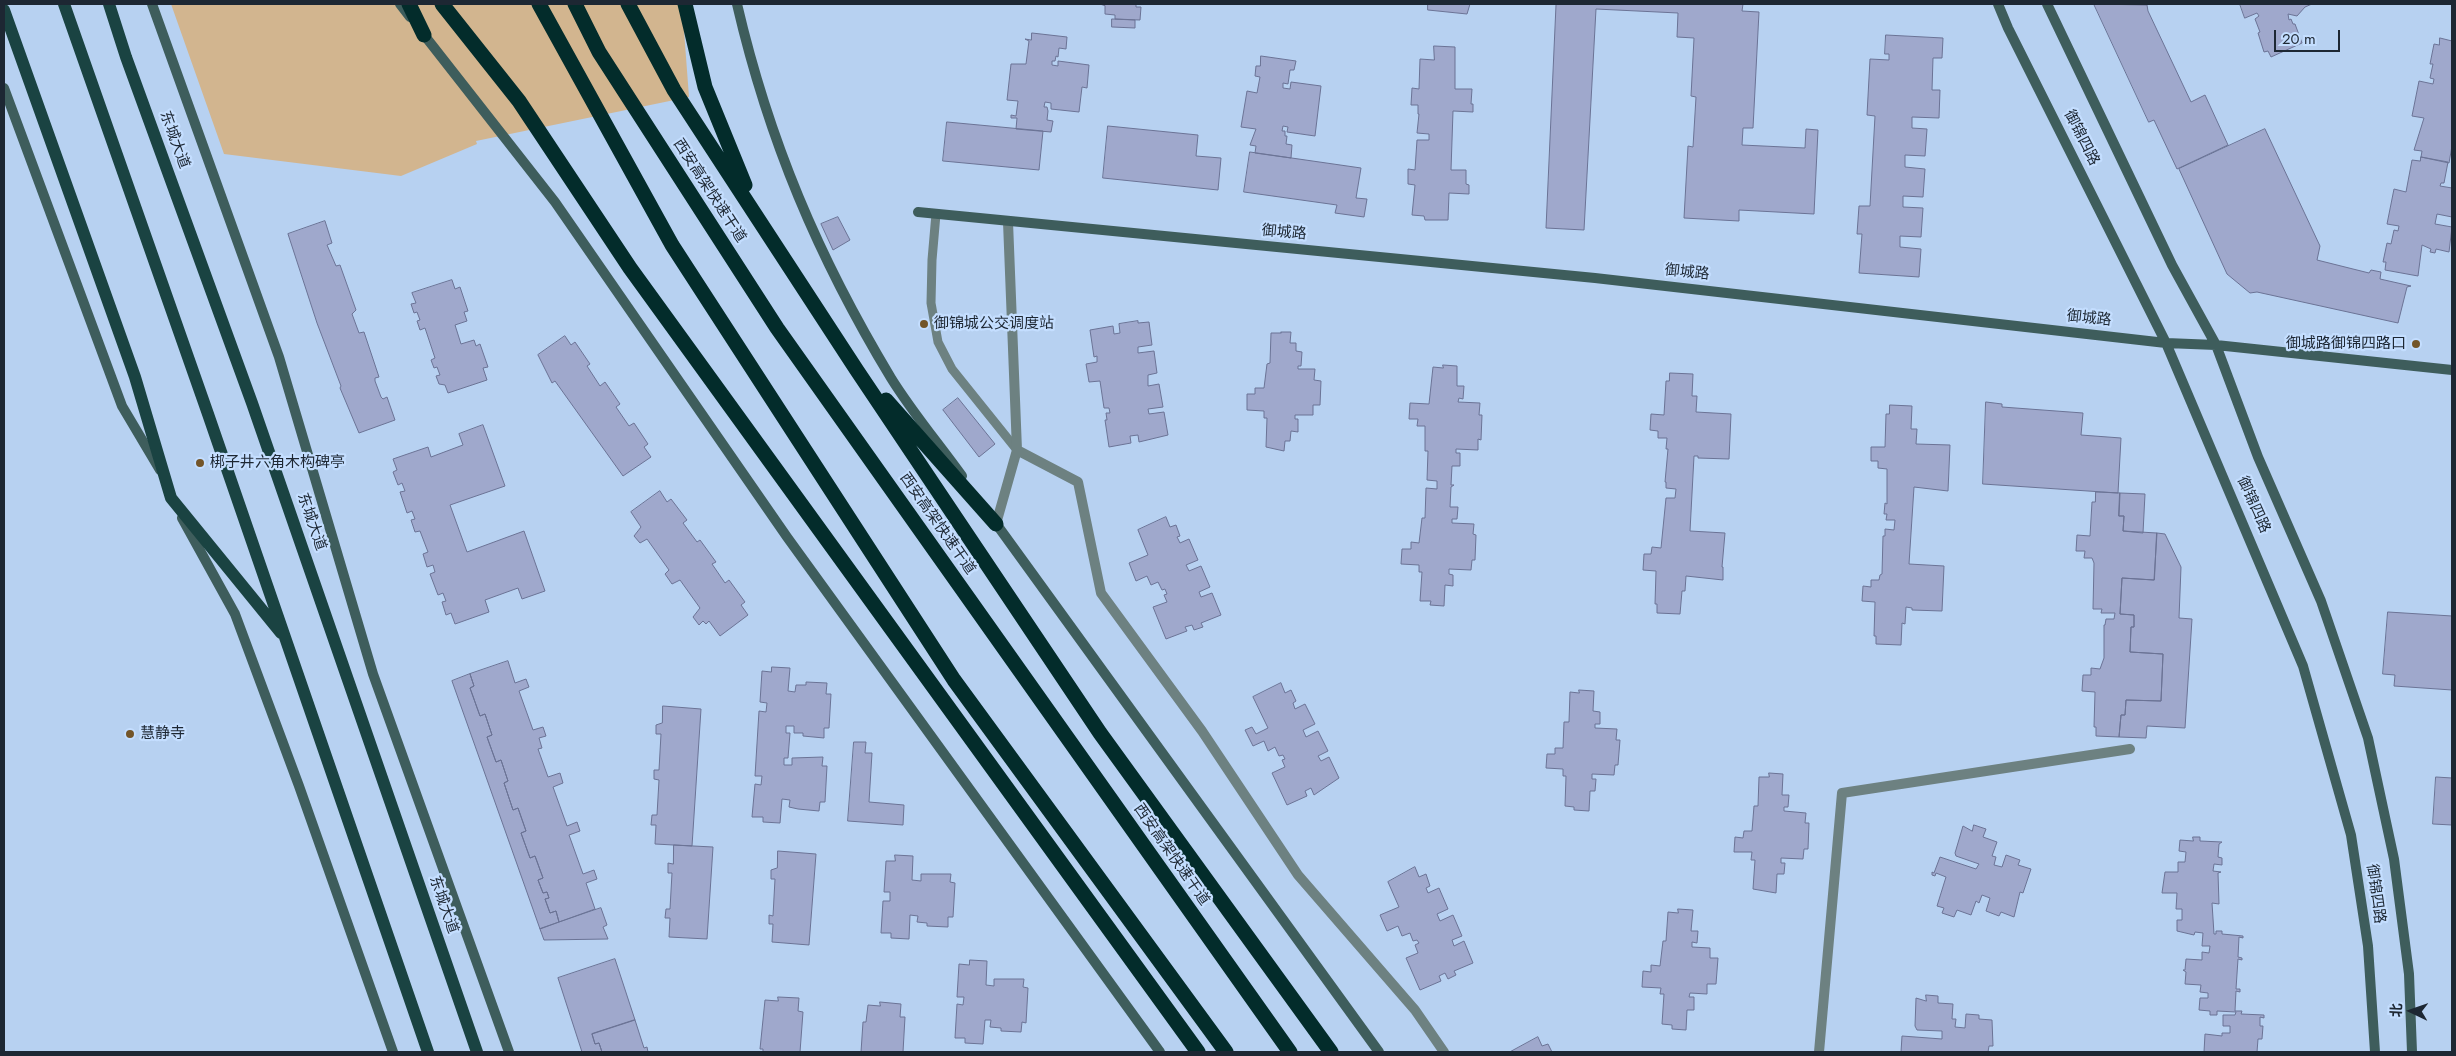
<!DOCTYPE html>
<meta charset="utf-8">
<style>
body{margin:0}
#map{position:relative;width:2456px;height:1056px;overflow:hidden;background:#b7d1f1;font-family:Jost,"Noto Sans SC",sans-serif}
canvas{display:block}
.frame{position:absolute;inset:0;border:5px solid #1d2733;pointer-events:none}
.north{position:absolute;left:2386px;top:986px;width:50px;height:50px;-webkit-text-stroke:4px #c4deff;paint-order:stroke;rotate:273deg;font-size:14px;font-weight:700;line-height:20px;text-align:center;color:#1d2733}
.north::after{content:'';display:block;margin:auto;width:18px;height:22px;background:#1d2733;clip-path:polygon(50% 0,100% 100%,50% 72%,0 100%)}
.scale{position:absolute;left:2274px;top:30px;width:66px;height:22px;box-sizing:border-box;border:2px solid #1d2733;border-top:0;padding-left:6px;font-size:15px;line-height:18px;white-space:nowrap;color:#1d2733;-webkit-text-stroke:4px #c4deff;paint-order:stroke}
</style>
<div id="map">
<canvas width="2456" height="1056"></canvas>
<div class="frame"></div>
<div class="north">北</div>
<div class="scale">20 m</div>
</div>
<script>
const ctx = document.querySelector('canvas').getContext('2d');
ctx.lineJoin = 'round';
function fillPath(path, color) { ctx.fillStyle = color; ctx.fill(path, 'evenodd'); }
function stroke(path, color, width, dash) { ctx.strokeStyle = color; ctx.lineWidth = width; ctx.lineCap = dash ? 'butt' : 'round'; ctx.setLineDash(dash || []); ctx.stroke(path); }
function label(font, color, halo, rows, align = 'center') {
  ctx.font = font + ' Jost,"Noto Sans SC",sans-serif'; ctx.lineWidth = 4.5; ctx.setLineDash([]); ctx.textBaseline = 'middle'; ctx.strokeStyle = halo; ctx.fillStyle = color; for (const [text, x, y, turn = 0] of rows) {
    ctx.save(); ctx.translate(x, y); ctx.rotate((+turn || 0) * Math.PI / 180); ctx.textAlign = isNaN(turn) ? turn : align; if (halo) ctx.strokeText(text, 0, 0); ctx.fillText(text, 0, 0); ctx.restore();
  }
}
fillPath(new Path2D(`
 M171,4H682L689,97L476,141L477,144L401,176L224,154Z`), '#d2b58f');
const building = new Path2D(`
 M1100,4H1136V7H1141L1140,20L1115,19V15L1105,14V6Z
 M1428,4H1470L1467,14L1428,10Z
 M1559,4H1743L1742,11L1759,12L1753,128H1743L1742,145L1805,148L1806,129L1818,130L1814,214L1739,210V221L1684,218L1688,146L1693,147L1696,97L1691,96L1694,38L1677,37L1678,13L1596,9L1584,230L1546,228L1556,5Z
 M2094,4L2147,5L2148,11L2191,102L2205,95L2228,145L2177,169L2154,120L2149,122Z
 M2240,4H2312L2305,7L2297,16L2288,14L2289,20L2291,19L2293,24H2295L2302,43L2271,57L2268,51L2264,52L2258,33L2260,32L2255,19L2259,16L2257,13L2245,18Z
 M1112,19L1135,20V28L1112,27Z
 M1032,33L1067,37L1066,49L1059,48L1058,57L1056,56L1055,61H1052V65L1058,66V61L1089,65L1087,88L1082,87L1079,112L1051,109V103L1045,102L1044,107H1047L1048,111L1047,120L1053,121L1051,132L1016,129L1017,118H1011V115L1016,116L1018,101L1007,100L1011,64H1026L1029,41L1025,39L1031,40Z
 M1886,35L1943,38L1942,58H1933L1932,90H1940L1939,118L1912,117V128L1927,129L1925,156L1905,155V167L1925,169L1923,197L1903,196V207L1923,208L1921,237L1900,236V247L1921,249L1919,277L1859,273L1862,234H1857L1859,206H1870L1875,116L1867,115L1870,59L1889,60V54H1885Z
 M2440,38L2452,41V146L2449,163L2421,157L2422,151L2414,150L2424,118L2412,116L2419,81L2433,84L2434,79L2430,78L2433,64H2430L2434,44L2439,45Z
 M1434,46L1455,47V89H1472L1471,104H1473V112L1453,111L1451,170H1466V184L1469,185V194L1449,193L1448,220H1425L1424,216L1412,215L1415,185L1408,184V169L1415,170L1417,140H1429V134L1417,133L1419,114H1418V105H1411L1412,88L1419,89L1420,59L1434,60Z
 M1261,56L1296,61L1294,70H1290L1288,84L1283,83V88L1290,89L1291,82L1321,86L1315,136L1287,132L1288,127L1283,126L1282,131H1285V136H1287L1286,144L1292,145L1291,158L1255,153L1256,146L1250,145L1256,129L1241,127L1247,91L1257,93L1260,77L1255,76L1256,66H1260Z
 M947,122L1043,131L1039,170L943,161Z
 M1108,126L1198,135L1196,156L1221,158L1218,190L1103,178Z
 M2265,129L2320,246L2317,260L2369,273L2371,270L2381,272L2380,279L2411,286L2407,287L2398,323L2257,292L2250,293L2227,274L2179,169Z
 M1250,152L1361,168L1356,198L1367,199L1364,217L1335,213L1337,205L1244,192Z
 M2421,157L2448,162L2444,183H2441L2440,186L2452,188V217L2437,214L2435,224L2452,227L2449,252L2436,249L2435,253L2430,252L2431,249L2422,245L2418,276L2385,270L2386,262H2383L2387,243L2391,244L2394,230L2398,231L2399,226L2387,224L2394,189L2406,192L2412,160L2420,161Z
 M838,217L850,240L833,250L821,224Z
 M325,221L332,243L327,245L336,266L340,265L356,310L352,314L359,333L364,332L379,377L375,378V381L381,397L383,399L387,397L395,420L359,433L340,388L341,386L317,323L288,234Z
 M452,280L455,289L460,287L468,311L464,312L467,321L455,325L461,344L474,340L476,346L480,344L488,367L483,368L487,380L448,393L445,385L439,384L436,376L440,375L437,367L434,368L431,360L435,358L425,328L420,330L417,321L420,320L417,312L414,313L411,304L416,303L412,293Z
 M1138,321V323L1149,322L1152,345L1138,347V353L1154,351L1157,373L1148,375V386L1159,384L1163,407L1148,409L1149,414L1164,412L1168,435L1139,442L1138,435L1130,436L1131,443L1109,447L1105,420H1107L1106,413H1110L1109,408H1104L1100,381L1089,382L1086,364L1097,362V356L1094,357L1090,330L1113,326L1114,334L1120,333L1119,324Z
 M1281,332H1291L1290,343H1296V351L1302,352L1301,366H1298V369H1315L1314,380L1321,381L1320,405H1313V415H1295V419H1298V432L1291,431L1290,441H1285L1284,451L1266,447L1267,418H1264V411L1247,410V394H1255V388H1264L1267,364L1270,363L1271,333H1281Z
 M565,336L571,345L575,342L590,364L587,366L600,386L605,382L620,404L616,407L629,426L634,423L648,444L644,447L651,457L623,476L555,381L552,383L538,355Z
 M1443,365L1457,366V386H1464L1463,399L1459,398L1458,402L1480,403L1479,415H1482L1481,440L1478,439V450L1456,449V453H1460V466H1452L1451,485H1454L1451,487L1450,507H1458L1457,519H1452V523L1474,524L1473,534L1476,535L1475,560H1472L1471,570L1449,569V574L1453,575V586L1445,585L1444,606L1430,605L1431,601H1420L1422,572H1419V565L1401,564L1402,549H1411V542L1419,543L1422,518H1425L1426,488L1437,489V481L1427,480L1428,451H1425V426H1417L1418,419H1409L1410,403L1429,404L1433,367L1443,368Z
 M1670,373L1693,374L1692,396H1697L1696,412L1731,414L1729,459L1698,458V456H1694L1690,531L1725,533L1722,567H1723V580L1686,576L1685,591H1682L1680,614L1657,613V604H1655L1656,571L1643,570L1644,554H1651L1652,547L1661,548L1666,498H1675L1676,489L1666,488V482H1665L1668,449H1666L1667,438H1658V431L1650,430L1651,414L1664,415L1666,381H1669Z
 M958,398L995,444L979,457L943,410Z
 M1986,402L2002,404V407L2083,413L2081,435L2121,438L2118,493L1983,484Z
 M1890,405L1912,406L1911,429H1917L1916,444L1950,445L1948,491L1914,487L1909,564L1944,566L1942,611L1912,610V608L1906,607L1905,624L1902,623L1901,645L1876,644V636H1874L1875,602L1862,601L1863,586L1871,587V580H1879L1880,575L1882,574L1883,536H1885V529L1894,530L1895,520H1886L1887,514H1884L1885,503L1887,504V469L1878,468V461H1871V447H1885L1886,414H1889Z
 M483,425L505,486L450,505L467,552L524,531L545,591L522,599L518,588L485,600L489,612L455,624L451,613L446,615L442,602L446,601L443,593L438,595L430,574L435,572L433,565L427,567L423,554L428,552L420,531L415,532L411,520L415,519L412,511L407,513L400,492L405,491L402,483L398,485L393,472L397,470L393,459L428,447L431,457L463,445L459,434Z
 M660,491L667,502L671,499L687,520L683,523L697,542L700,540L716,562L712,564L725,583L729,580L745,602L741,605L748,615L720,636L709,621L706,624L703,621L699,625L693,617L700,608L680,580L672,584L665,574L669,570L647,539L640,543L634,536L641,527L631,512Z
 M2096,492L2120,493L2119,516H2124L2123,531L2157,533L2154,580L2122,578L2120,614L2134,615V627H2131L2130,652L2163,654L2161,701L2126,700L2125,715H2121L2119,737L2096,736V727H2094L2095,692L2082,691L2083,675H2091V668L2100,669L2104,658V625H2105L2106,619H2114L2115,613H2101L2102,609H2093L2094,563L2092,558H2084L2085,551H2076L2077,535L2090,536L2092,502H2095Z
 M2120,493L2145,494L2143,533L2123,531L2124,516H2119Z
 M1166,517L1170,527L1176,525L1180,536L1177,537L1180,543L1189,539L1198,560L1186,565L1189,571L1201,566L1210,587L1199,592L1201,597L1212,593L1221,615L1201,623L1203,627L1194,630L1192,625L1185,627L1187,631L1166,639L1153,607L1167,602L1164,595L1167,594L1165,589L1162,590L1158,582L1151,585L1147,576L1136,581L1129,563L1148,555L1138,530Z
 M2157,533L2165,534L2181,567L2179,618L2192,619L2185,728L2147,726L2146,738L2119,737L2121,715H2125L2126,700L2161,701L2163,654L2130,652L2131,627H2134V615L2120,614L2122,578L2154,580Z
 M2388,612L2452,616V690L2394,686L2395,675L2383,674Z
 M508,661L515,683L526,679L529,687L519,691L533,730L543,727L546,736L539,738L542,748L538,749L548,777L560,773L563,783L553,787L567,826L577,822L580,831L569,835L583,874L594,870L597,879L586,883L595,909L559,922L556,911L550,913L545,899L549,898L547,892L543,893L538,880L543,878L535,856L530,858L521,833L526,831L518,808L513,810L504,783L508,781L501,760L496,762L487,737L492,735L485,714L480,716L470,688L474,686L470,674Z
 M772,667L790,668L788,691L795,692L796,685H806V682L827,683L826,694H831L829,728H824V738L803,736V733H794V726H786V733H790L788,758H784V765H792V758L823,757L822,766H827L825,802H820L819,811L798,809L789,807L790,800L782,799L780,823L763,822V817H752L755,784L761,785L762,776H755L759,711L766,712L767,703L760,702L762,671L771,672Z
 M470,674L474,686L470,688L480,716L485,714L492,735L487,737L496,762L501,760L508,781L504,783L513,810L518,808L526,831L521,833L530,858L535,856L543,878L538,880L543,893L547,892L549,898L545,899L550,913L556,911L559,922L540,929L452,681Z
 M1281,683L1285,693L1291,690L1296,701L1293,703L1295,709L1305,704L1315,724L1303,730L1306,737L1318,731L1328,751L1318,756L1321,761L1329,757L1339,778L1314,795L1311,788L1305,791L1307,796L1287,805L1272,773L1285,767L1282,760L1285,759L1283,755L1279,756L1275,747L1268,751L1264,741L1253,746L1245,730L1252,727L1256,734L1268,728L1253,697Z
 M1579,690L1594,691L1593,711L1600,712V724H1595V728L1617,729L1616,740H1620L1618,765H1615L1614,775L1592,774V779H1596L1595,791H1590L1589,811L1574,810V807L1565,806L1566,776H1563V769L1546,768L1547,754H1555V748H1563L1564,722H1569L1570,692L1579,693Z
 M663,706L701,709L692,846L655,844L656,825H651L652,815H657L659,780L654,779V770H659L661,734H656V725L662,723Z
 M854,742H866L865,753H872L869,802L904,805L903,825L848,821Z
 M1769,773L1783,774L1782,795H1789L1788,807H1784V811L1806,813L1805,823H1809L1808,849H1804L1803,859L1781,858V863H1785L1784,874H1777L1776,893L1753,889L1755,860H1751L1752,852H1734L1735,837L1743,838L1744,831H1752L1754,806H1758L1759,777H1769Z
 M2436,777L2452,778V825L2433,824Z
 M1974,825L1986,829L1983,837L1997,842L1992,856L1996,857L1994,865L2002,867L2006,855L2020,860L2018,865L2031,869L2023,893L2020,892L2014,917L2001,912L1999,916L1986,911L1990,898L1982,895L1979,903L1976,901L1971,915L1957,910L1954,917L1942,913L1944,908L1937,906L1946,877L1936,873L1935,876L1932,875V872L1934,873L1940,857L1976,869L1979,864L1956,856L1955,853L1963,826L1972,831Z
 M2193,837H2200V841L2222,842L2219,844L2218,857L2222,858V865L2214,864L2213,871L2221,872L2218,873L2219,904L2212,903L2214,934H2216V931H2222V934L2243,936V938L2239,937L2238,957L2242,958V960L2238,959L2236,989H2240V992L2236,991L2235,1011H2242L2241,1014L2264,1015V1018L2260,1017V1026H2263L2262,1039H2258L2257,1052H2204L2205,1034L2222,1036V1033H2230V1026H2223V1015H2235L2236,1012L2217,1011V1015H2210V1011L2199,1010L2200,998H2208V993L2200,992L2201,985L2185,984L2186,972L2183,970H2185L2186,959L2202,960V952L2209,953L2210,946H2202L2203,933L2195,932L2194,935L2177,931V920H2182V909H2176L2177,893H2162L2165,872H2178V862H2185L2186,852L2179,851L2180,840L2193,841Z
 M674,845L713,847L707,939L669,937L670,918H665L666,909H670L672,873H668V863L673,864Z
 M778,851L816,854L809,945L772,942L773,924H769V915L773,916L775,879H771V870L777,868Z
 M895,855L913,856L912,880L921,881V874H951L950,882L955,883L953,917H948V927L927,926V923L917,922L918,916L910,915L909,939L891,938V933H881L883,901H890V892H884L886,861H895Z
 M1415,867L1419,877L1426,874L1430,886L1426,888L1428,893L1439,888L1448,909L1437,914L1440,921L1453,915L1462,936L1452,940L1454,946L1464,941L1473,963L1454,971L1456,975L1448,979L1445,973L1439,976L1441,981L1420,990L1406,958L1418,953L1415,945L1419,943L1417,940L1413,941L1410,933L1402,936L1398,926L1387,931L1380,915L1399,907L1388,882Z
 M601,908L607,925L603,927L608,939L544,940L540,929Z
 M1678,909L1693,910L1691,931H1698L1697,943L1692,942V947L1710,948V958H1718L1716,984H1707V994L1690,993L1689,997H1694V1010H1687L1686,1030L1672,1029V1025L1662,1024L1664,994H1660L1661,988L1642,987L1643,971L1651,972V965L1660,966L1663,941H1666L1668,912L1678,913Z
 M615,959L635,1020L592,1034L595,1044L599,1043L602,1052H582L558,978Z
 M970,960L987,961L986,985L994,986V979H1024L1023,987L1028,988L1026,1023L1022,1022L1021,1032L1001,1031V1028L990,1027L991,1020H985L983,1044L965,1043V1038H955L957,1004L963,1005L964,997H957L959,964L969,965Z
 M1926,995L1938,996V1003L1953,1004L1952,1019H1956L1955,1027L1965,1028L1966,1014L1979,1015V1019L1992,1020L1993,1046H1989L1988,1052H1901L1902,1036L1942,1039V1031L1917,1030L1915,1026L1916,998L1926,1001Z
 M778,997L799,998L798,1011L803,1012L800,1052H763V1049H760L765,1000L778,1001Z
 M880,1002L901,1004L900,1017H905L903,1052H861L863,1022H866L868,1005L880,1006Z
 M635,1020L644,1048L647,1047L648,1052H602L599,1043L595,1044L592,1034Z
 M1538,1037L1542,1046L1548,1044L1552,1052H1510Z`);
fillPath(building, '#9fa8cc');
stroke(building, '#6b7395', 1);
stroke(new Path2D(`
 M936,214L932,260L931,303L938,342L952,369L1017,450`), '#6d8181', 9);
stroke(new Path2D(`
 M1017,450L1078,482L1101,593L1202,731L1298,875L1415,1010L1444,1052
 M996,524L1017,450L1008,222
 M1819,1052L1842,793L2130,749`), '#6d8181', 10);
stroke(new Path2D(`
 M152,4L279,357L373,674L509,1052
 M400,4L410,17
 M737,4C769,141 818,257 891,378C912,412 939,444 962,476
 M1998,4L2008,28L2166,343L2303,666L2351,835L2368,946L2375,1052
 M2047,4L2172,265L2216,345L2258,457L2321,601L2368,738L2394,859L2409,974L2412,1052
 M421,31L555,202L787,537L1160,1052
 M4,88L122,406L160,470
 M918,212L1595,278L2166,343L2216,345L2452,370
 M182,518L235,614L299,786L393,1052
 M992,518L1379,1052`), '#3e5d5c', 10);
stroke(new Path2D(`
 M64,4L208,414L428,1052
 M109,4L126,57L252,403L477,1052
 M4,10L135,377L171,498L281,633`), '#1a4342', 12);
stroke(new Path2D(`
 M409,4L424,35
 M442,4L519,101L630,268L1198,1052
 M539,4L672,245L954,680L1226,1052
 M575,4L599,52L777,328L1290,1052
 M628,4L674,90L856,369L1100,733L1331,1052
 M685,4L705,87L745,185
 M886,400L996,524`), '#032c2b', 15);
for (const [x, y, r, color] of [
 [924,324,5,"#735529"],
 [2416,344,5,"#735529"],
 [200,463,5,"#735529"],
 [130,734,5,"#735529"]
]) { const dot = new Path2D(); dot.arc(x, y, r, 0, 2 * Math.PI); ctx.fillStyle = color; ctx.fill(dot); stroke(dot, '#c4deff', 2); }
label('15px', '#1d2733', '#c4deff', [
 ["御锦四路",2081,138,63],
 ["东城大道",174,140,70],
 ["西安高架快速干道",709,191,57],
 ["御城路",1284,233,5],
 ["御城路",1687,273,6],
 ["御城路",2089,319,6],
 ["御锦四路",2253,505,66],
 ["东城大道",311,522,71],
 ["西安高架快速干道",937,524,55],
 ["西安高架快速干道",1171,855,55],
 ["御锦四路",2375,894,82],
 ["东城大道",443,905,71]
]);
label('15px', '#1d2733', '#c4deff', [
 ["御锦城公交调度站",934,324],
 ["御城路御锦四路口",2406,344,"right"],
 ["梆子井六角木构碑亭",210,463],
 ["慧静寺",140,734]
], 'left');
</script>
